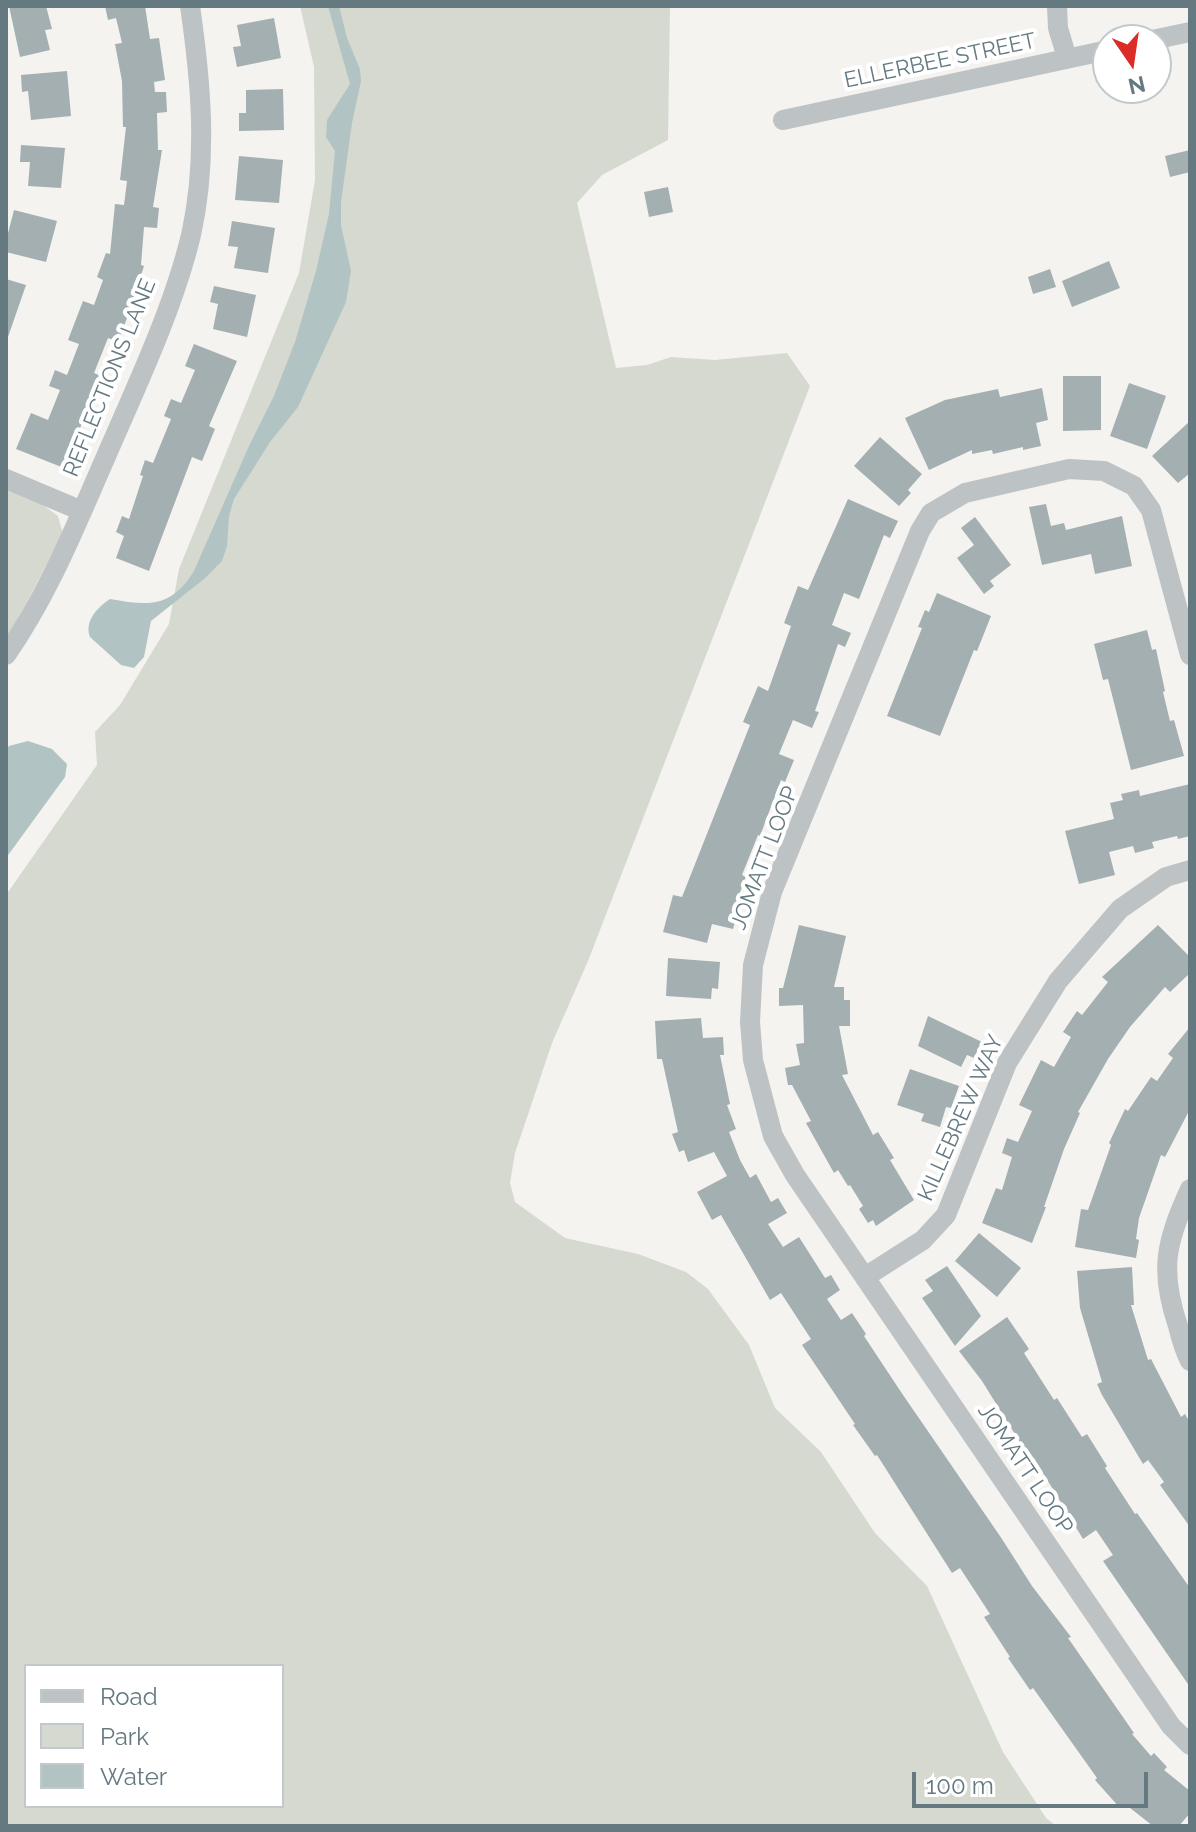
<!DOCTYPE html>
<style>
body{margin:0}
#map{position:relative;width:1196px;height:1832px;overflow:hidden;background:#f4f3f0;font-family:Raleway,sans-serif}
canvas{display:block}
.frame{position:absolute;inset:0;border:8px solid #647980;pointer-events:none}
.legend{position:absolute;left:24px;top:1664px;width:260px;height:144px;box-sizing:border-box;background:#fff;border:2px solid #c1c9cc;margin:0;padding:10px 14px;list-style:none;font-size:24px;color:#647980}
.legend li{display:flex;align-items:center;gap:16px;height:40px}
.legend b{width:40px;border:2px solid #c1c9cc}
.north{position:absolute;left:1092px;top:24px;width:80px;height:80px;box-sizing:border-box;background:#fff;border:2px solid #c1c9cc;border-radius:50%;rotate:167deg;font-size:22px;font-weight:700;line-height:32px;text-align:center;color:#647980}
.north::after{content:'';display:block;margin:auto;width:28px;height:36px;background:#dc2c28;clip-path:polygon(50% 0,100% 100%,50% 72%,0 100%)}
.scale{position:absolute;left:912px;top:1772px;width:236px;height:36px;box-sizing:border-box;border:4px solid #647980;border-top:0;padding-left:10px;font-size:24px;line-height:28px;white-space:nowrap;color:#647980;-webkit-text-stroke:6px #fff;paint-order:stroke}
</style>
<div id="map">
<canvas width="1196" height="1832"></canvas>
<div class="frame"></div>
<ul class="legend">
<li><b style="height:10px;background:#bdc2c4"></b>Road</li>
<li><b style="height:22px;background:#d5d9cf"></b>Park</li>
<li><b style="height:22px;background:#b2c3c3"></b>Water</li>
</ul>
<div class="north">N</div>
<div class="scale">100 m</div>
</div>
<script>
const ctx = document.querySelector('canvas').getContext('2d');
ctx.lineJoin = 'round';
function fillPath(path, color) { ctx.fillStyle = color; ctx.fill(path, 'evenodd'); }
function stroke(path, color, width, dash) { ctx.strokeStyle = color; ctx.lineWidth = width; ctx.lineCap = dash ? 'butt' : 'round'; ctx.setLineDash(dash || []); ctx.stroke(path); }
function label(font, color, halo, rows, align = 'center') {
  ctx.font = font + ' Raleway,sans-serif'; ctx.lineWidth = 8; ctx.setLineDash([]); ctx.textBaseline = 'middle'; ctx.strokeStyle = halo; ctx.fillStyle = color; for (const [text, x, y, turn = 0] of rows) {
    ctx.save(); ctx.translate(x, y); ctx.rotate((+turn || 0) * Math.PI / 180); ctx.textAlign = isNaN(turn) ? turn : align; if (halo) ctx.strokeText(text, 0, 0); ctx.fillText(text, 0, 0); ctx.restore();
  }
}
fillPath(new Path2D(`
 M300,6H670L668,140L602,175L577,203L616,368L647,365L671,357L715,360L787,353L810,386L588,961L552,1043L515,1153L510,1183L515,1202L565,1238L638,1254L686,1272L708,1289L749,1345L775,1408L821,1452L875,1533L927,1586L1003,1752L1046,1818L1056,1826H6V895L97,765L95,732L120,705L169,624L179,569L299,273L315,180L314,67ZM26,1666H282V1806H26Z
 M6,490L43,505L58,516L63,534L6,641Z`), '#d5d9cf');
fillPath(new Path2D(`
 M328,6H339L347,38L360,69L361,81L352,123L341,202V225L351,271L346,302L298,407L270,442L234,499L229,516L227,546L222,561L204,579L151,621L144,657L134,668L121,665L90,637C84,621 98,607 110,599C149,606 171,608 194,571L249,446L274,396L295,342L316,271L329,214L335,151L326,137L327,120L350,84Z
 M28,741L52,749L67,764L65,777L6,858V750L9,746Z`), '#b2c3c3');
fillPath(new Path2D(`
 M9,6H46L52,29L45,30L50,50L20,57Z
 M105,6H145L150,39L159,38L165,80L154,82L155,92H166L167,112L157,113L158,150H162L153,207L159,208L157,228L144,227L141,265L144,266L127,318L118,342L108,338L94,373L101,376L64,468L16,449L31,413L48,420L60,390L49,386L55,370L67,375L79,344L68,340L83,301L94,305L103,280L97,277L106,253L110,254L115,204L124,205L127,181L120,180L126,127H123L122,81L115,44L122,43L116,18L108,20Z
 M274,18L281,58L237,67L233,47L241,46L237,25Z
 M67,71L71,116L31,120L28,91L22,92L21,75Z
 M283,89L284,130L239,131V113H246V90Z
 M21,145L65,148L61,188L28,186L30,162H20Z
 M1190,150V172L1170,177L1165,156Z
 M239,156L283,160L279,203L235,200Z
 M668,187L673,212L649,217L644,192Z
 M14,210L57,221L46,262L6,252V241Z
 M232,221L275,228L268,273L234,268L238,247L228,246Z
 M1109,261L1120,288L1072,307L1062,281Z
 M1050,269L1056,287L1033,294L1028,277Z
 M6,279L26,285L8,337H6Z
 M214,286L256,295L247,337L213,329L218,304L210,302Z
 M194,344L237,361L209,426L215,429L202,461L192,457L149,571L116,558L124,536L116,532L122,516L129,519L143,476L140,475L145,460L153,463L171,419L164,416L171,399L181,403L195,370L185,366Z
 M1063,376H1101V430L1063,431Z
 M1129,383L1166,396L1147,449L1110,436Z
 M1042,388L1048,420L1036,423L1041,446L1023,450V447L993,454L992,450L972,454V450L929,470L905,418L945,400L998,389L1000,397Z
 M1190,421V473L1178,483L1152,456Z
 M880,437L922,474L908,490L911,493L899,506L854,466Z
 M848,499L898,521L890,538L884,535L859,599L844,593L832,625L851,633L845,647L838,644L815,711L819,712L812,728L793,720L779,754L794,760L785,782L781,780L760,836L758,835L742,875L746,877L733,910L738,911L733,929L712,924L707,943L663,932L673,895L682,897L750,725L743,722L758,686L768,691L791,626L784,623L798,586L808,590Z
 M1046,504L1051,526L1064,523L1066,530L1122,516L1132,566L1095,574L1091,554L1042,565L1029,507Z
 M975,517L1011,565L990,581L994,586L984,594L957,558L974,545L961,528Z
 M937,593L991,616L977,651L974,650L940,736L887,716L922,628L918,627L925,610L929,612Z
 M1147,630L1152,650L1156,649L1165,691L1163,692L1170,721L1174,720L1184,756L1131,770L1108,679L1103,680L1094,644Z
 M1190,784V836L1178,839L1177,836L1152,842L1154,848L1135,853L1133,846L1109,852L1115,875L1079,884L1065,831L1114,819L1110,803L1123,800L1121,794L1139,790L1140,796Z
 M799,925L846,936L834,987H844V1000H850V1026H839L848,1074L842,1075L873,1135L878,1132L894,1158L890,1160L914,1200L876,1226L873,1220L868,1223L859,1209L863,1206L850,1185L848,1186L838,1170L834,1173L806,1123L811,1121L792,1085H788L785,1068L800,1065L796,1044L804,1043L803,1005L779,1006V988H783Z
 M1158,925L1190,957V973L1170,992L1165,987L1130,1027L1108,1059L1078,1112L1080,1113L1064,1149L1044,1207H1046L1032,1243L982,1223L996,1188L1002,1190L1012,1157L1002,1153L1007,1138L1018,1142L1032,1111L1019,1105L1041,1060L1054,1067L1071,1037L1063,1032L1077,1011L1082,1015L1108,982L1102,977Z
 M668,958L720,962L718,989L712,988L711,999L666,996Z
 M928,1016L982,1042L974,1058L967,1055L961,1067L918,1046Z
 M701,1018L703,1038L723,1037L724,1055H720L730,1104L727,1105L736,1129L729,1132L740,1160L750,1178L756,1174L771,1202L778,1198L787,1213L768,1224L783,1247L799,1237L825,1278L831,1275L840,1290L827,1299L841,1320L852,1313L866,1334L864,1336L901,1392L1002,1539L1032,1586L1071,1637L1068,1638L1134,1733L1132,1734L1151,1756L1154,1753L1167,1767L1164,1770L1190,1791V1813L1179,1826H1153L1125,1804L1120,1808L1095,1780L1097,1778L1033,1688L1030,1690L1008,1658L1010,1657L984,1617L990,1614L960,1568L952,1573L877,1455L875,1456L853,1425L855,1424L802,1345L811,1339L781,1293L770,1300L721,1215L712,1220L697,1192L727,1176L714,1152L688,1162L684,1150L679,1152L672,1134L678,1132L662,1059H657L655,1021Z
 M1190,1027V1109L1165,1157L1161,1155L1139,1218L1136,1239L1139,1240L1136,1258L1075,1247L1081,1209L1088,1210L1111,1145L1109,1143L1125,1109L1128,1111L1151,1077L1157,1081L1173,1058L1168,1054Z
 M910,1069L959,1086L951,1108L946,1107L940,1127L921,1121L924,1114L897,1105Z
 M979,1233L1021,1268L997,1297L955,1261Z
 M947,1266L981,1316L955,1346L922,1298L933,1291L925,1280Z
 M1132,1267L1134,1305H1131L1148,1360L1151,1359L1181,1417L1185,1414L1190,1423V1527L1160,1485L1164,1482L1148,1460L1143,1464L1102,1395L1097,1384L1102,1382L1080,1308L1077,1271Z
 M1007,1317L1029,1349L1024,1353L1054,1400L1057,1398L1082,1437L1087,1434L1107,1466L1105,1468L1135,1514L1137,1513L1190,1588V1687L1103,1561L1113,1555L1096,1530L1083,1539L1034,1458L1031,1460L982,1381L959,1351Z`), '#a4afb1');
stroke(new Path2D(`
 M1057,6L1058,28L1067,58
 M1152,40L1190,32
 M783,120L1108,50
 M6,479L82,511
 M6,655C48,595 75,527 104,461C135,389 173,310 191,235C208,159 201,82 190,6
 M1190,655L1151,510L1134,486L1104,471L1069,469L965,493L931,513L920,531L772,892L753,965L750,1022L753,1060L773,1136L795,1175L1171,1726L1190,1745
 M1190,1189C1166,1242 1159,1270 1178,1326C1181,1338 1184,1350 1190,1361
 M865,1277L923,1240L946,1215L1007,1063L1058,981L1120,909L1166,877L1190,870`), '#bdc2c4', 20);
label('22px', '#647980', '#fff', [
 ["ELLERBEE STREET",940,61,-12],
 ["REFLECTIONS LANE",110,378,-68],
 ["JOMATT LOOP",765,858,-69],
 ["KILLEBREW WAY",961,1118,-66],
 ["JOMATT LOOP",1025,1469,56]
]);
</script>
